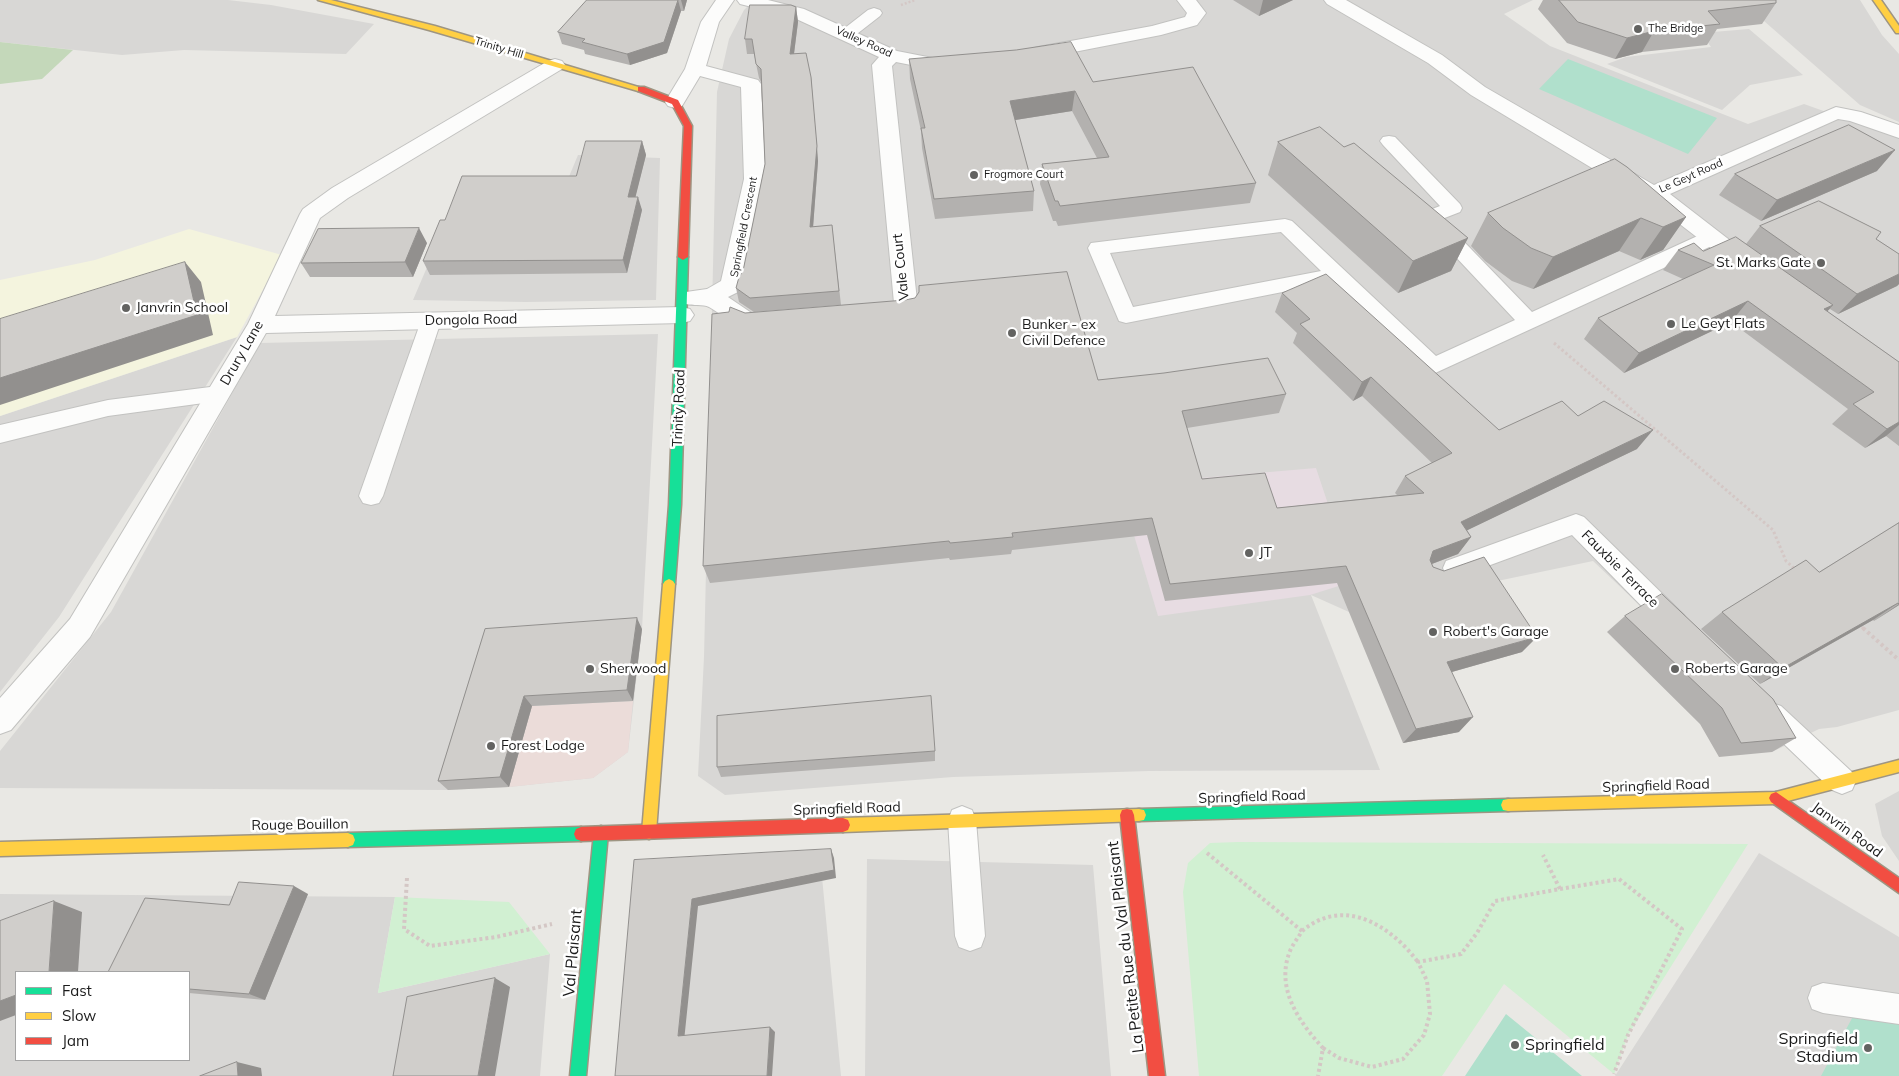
<!DOCTYPE html>
<style>
body{margin:0}
#map{position:relative;width:1899px;height:1076px;overflow:hidden;background:#e9e8e4;font-family:Mulish,sans-serif}
canvas{display:block}
.legend{position:absolute;left:15px;top:971px;width:175px;height:90px;box-sizing:border-box;background:#fff;border:1px solid #a4a4a4;margin:0;padding:6px 9px;list-style:none;font-size:15px;color:#1b1b1b}
.legend li{display:flex;align-items:center;gap:10px;height:25px}
.legend b{width:25px;border:1px solid #a4a4a4}
</style>
<div id="map">
<canvas width="1899" height="1076"></canvas>
<ul class="legend">
<li><b style="height:6px;background:#16e098"></b>Fast</li>
<li><b style="height:6px;background:#ffcf43"></b>Slow</li>
<li><b style="height:6px;background:#f24e42"></b>Jam</li>
</ul>
</div>
<script>
const ctx = document.querySelector('canvas').getContext('2d');
ctx.lineJoin = 'round';
function fillPath(path, color) { ctx.fillStyle = color; ctx.fill(path, 'evenodd'); }
function stroke(path, color, width, dash) { ctx.strokeStyle = color; ctx.lineWidth = width; ctx.lineCap = dash ? 'butt' : 'round'; ctx.setLineDash(dash || []); ctx.stroke(path); }
function label(font, color, halo, rows, align = 'center') {
  ctx.font = font + ' Mulish,sans-serif'; ctx.lineWidth = 5; ctx.setLineDash([]); ctx.textBaseline = 'middle'; ctx.strokeStyle = halo; ctx.fillStyle = color; for (const [text, x, y, turn = 0] of rows) {
    ctx.save(); ctx.translate(x, y); ctx.rotate((+turn || 0) * Math.PI / 180); ctx.textAlign = isNaN(turn) ? turn : align; if (halo) ctx.strokeText(text, 0, 0); ctx.fillText(text, 0, 0); ctx.restore();
  }
}
fillPath(new Path2D(`
 M0,0H228L271,5L374,24L346,54L184,50L122,55L0,42Z
 M754,0H1533L1504,14L1550,46L1748,124L1804,104L1899,138V710L1837,727L1819,729L1772,752L1745,705L1593,561L1349,612L1311,595L1380,770L1149,771L953,777L725,795L698,776L704,657L717,92L729,39L744,10Z
 M1740,0H1860L1882,35L1899,54V122L1860,105Z
 M1749,29L1803,75L1750,85L1722,110L1607,64L1626,57L1711,47L1701,33Z
 M578,155L660,158L656,300L526,302L413,300L460,190L563,191Z
 M658,334L642,629L628,752L593,778L509,787L448,790L0,788V751L111,612L260,343Z
 M237,337L59,617L0,692V416Z
 M1899,791V861L1882,836L1875,804Z
 M1759,853L1899,937V1020L1874,1076H1615Z
 M820,856L841,1076H621L633,868Z
 M867,859L1093,865L1111,1076H865Z
 M0,894L395,897L378,993L550,954L540,1076H0ZM16,972H189V1060H16Z`), '#d8d7d5');
fillPath(new Path2D(`
 M633,701L628,752L593,778L509,787L532,706Z`), '#ebdcd9');
fillPath(new Path2D(`
 M1316,468L1333,519L1358,580L1310,595L1158,616L1119,485Z`), '#e7dce2');
fillPath(new Path2D(`
 M189,229L282,255L237,337L0,416V280L95,260Z`), '#f4f4de');
fillPath(new Path2D(`
 M0,42L73,50L42,79L0,84Z`), '#c4d8ba');
fillPath(new Path2D(`
 M1238,842L1748,844L1628,1035L1614,1074L1504,984L1442,1076H1199L1183,892L1188,863L1210,843Z
 M395,897L509,902L550,954L378,993Z`), '#d1f0d2');
fillPath(new Path2D(`
 M1568,59L1717,118L1688,154L1539,89Z
 M1865,994L1899,1020V1076H1821Z
 M1506,1014L1582,1076H1465Z`), '#b0e0cc');
const lane = new Path2D(`
 M874,8L880,10L882,13L880,16L853,37H841L839,34L841,31L868,10Z
 M1389,136L1395,137L1460,204L1462,208L1460,212L1442,219L1532,312L1704,233L1711,232L1718,233L1721,238L1718,243L1433,374L1426,372L1333,282L1126,323L1119,321L1088,248L1091,243L1285,219L1292,221L1436,356L1515,320L1422,221L1420,217L1422,213L1440,206L1383,145L1380,141L1383,137ZM1281,232L1321,271L1133,307L1110,253Z
 M431,314L438,316L441,321L383,496L379,503L371,505L363,503L359,496L421,321L424,316Z
 M218,386L226,388L229,394L226,400L108,416L0,443V425L108,400Z
 M1576,514L1584,517L1684,615L1688,623L1684,631L1675,634L1666,631L1572,535L1455,578L1446,575L1443,568L1446,561Z
 M1772,703L1781,706L1852,772L1856,781L1852,790L1842,794L1832,790L1763,724L1759,715L1763,706Z
 M962,806L972,810L976,820L985,936L981,947L970,951L959,947L955,936L948,820L952,810Z
 M1823,983L1899,994V1024L1823,1013L1812,1009L1808,998L1812,987Z`);
const street = new Path2D(`
 M716,0H734L719,22L706,66L758,80L761,84L766,179L744,285L740,291L728,297L753,314H761L769,316L773,322L769,328C739,337 732,320 709,307C703,304 693,306 686,304L682,298L686,292L707,289L721,281L744,179L741,87L700,76L682,106L675,108L668,106L665,102L685,69L701,22Z
 M737,0H768L804,9L897,51L953,62L956,66L953,70L946,72L896,62L892,66L918,310L914,316L879,320L871,318L867,312L871,306L894,303L872,65L879,57L792,17L740,4Z
 M1177,0H1196L1206,13L1197,25L1161,35L1038,59L1031,57L1029,53L1031,49L1038,47L1152,26L1185,17L1187,13Z
 M1324,0H1346L1442,55L1485,87L1654,185L1836,107L1861,112L1899,125V138L1850,121L1838,119L1670,194L1758,262L1761,267L1758,272L1750,275L1742,272L1646,198L1630,191L1471,95L1428,63L1327,4Z
 M555,59L562,61L565,65L562,69L348,198L320,218L275,316L682,307L690,309L694,315L690,321L682,323L266,333L90,637L11,730L0,734V698L70,619L248,324L300,214L303,209L332,188L548,61Z`);
const fast = new Path2D(`
 M683,254L688,257L681,505L675,584L673,587L669,589L665,587L663,584L669,505L678,257Z
 M1508,799L1513,800L1515,805L1513,810L1508,811L1139,821L1134,820L1132,815L1134,810L1139,809Z
 M601,826L606,828L608,833L586,1076H570L594,833L596,828Z
 M581,827L586,829L588,834L586,839L581,841L348,847L343,845L341,840L343,835L348,833Z`);
const slow = new Path2D(`
 M318,0H331L435,26L645,89L638,91L429,30Z
 M1873,0H1881L1899,26V33H1896Z
 M669,579L673,581L675,584L656,832L654,837L649,839L644,837L642,832L663,584L665,581Z
 M1899,760V772L1776,804L1508,811L1503,810L1501,805L1503,800L1508,799L1776,792Z
 M1139,809L1144,810L1146,815L1144,820L1139,821L843,832L838,830L836,825L838,820L843,818Z
 M348,833L353,835L355,840L353,845L348,847L0,856V842Z`);
const jam = new Path2D(`
 M638,87H644L678,100L692,126L688,257L683,260L678,257L684,126L672,104L638,91Z
 M1776,792L1899,878V893L1771,802L1769,798L1771,794Z
 M1127,809L1132,810L1134,815L1165,1076H1149L1120,815L1122,810Z
 M843,818L848,820L850,825L848,830L843,832L581,841L576,839L574,834L576,829L581,827Z`);
stroke(lane, '#c2c2c0', 2);
stroke(street, '#c2c2c0', 2);
stroke(fast, '#9e9582', 3);
stroke(slow, '#9e9582', 3);
stroke(jam, '#9e9582', 3);
stroke(new Path2D(`
 M901,5L915,0`), '#d4c7c5', 2.5, [2, 2]);
stroke(new Path2D(`
 M1554,343L1773,530L1786,561L1797,571
 M1858,624L1864,629`), '#d4c7c5', 3, [2.5, 2.5]);
stroke(new Path2D(`
 M1863,628L1899,660
 M1207,853L1302,931C1298,938 1293,944 1290,951C1275,988 1299,1022 1323,1048L1318,1076
 M407,878L404,929L430,946L496,937L552,924
 M1560,889L1619,879L1682,929L1628,1035L1614,1074
 M1302,931C1344,896 1390,925 1418,962
 M1323,1048L1339,1058L1372,1067L1403,1059L1424,1035L1430,1014L1427,981L1418,962L1461,954L1477,933L1495,901L1560,889L1543,855`), '#d4c7c5', 4, [3, 3]);
fillPath(lane, '#fcfcfb');
fillPath(street, '#fcfcfb');
fillPath(fast, '#16e098');
fillPath(slow, '#ffcf43');
fillPath(jam, '#f24e42');
fillPath(new Path2D(`
 M587,0H687L684,11H681L667,53L630,65L585,54L584,50L562,44L558,32Z
 M1233,0H1293L1259,16Z
 M1543,0H1776V3L1762,24L1717,29L1707,45L1642,52L1615,59L1567,43L1538,9Z
 M796,7L798,22L794,54L811,77L818,161L813,227L832,225L841,305L754,312L739,302L736,288L743,271L765,164L761,82L759,78L754,54H747L745,39Z
 M909,59L1093,82L1256,183L1250,203L1058,226L1056,221H1053L1040,184L1042,164L1097,158L1072,111L1015,120L1034,191L1033,211L935,219L922,148L921,131L910,79Z
 M642,141L646,155L635,197L642,210L627,273L430,275L423,261L445,220L576,176Z
 M1278,142L1344,147L1468,238L1451,271L1398,293L1268,175Z
 M1877,171L1761,221L1719,195L1735,174Z
 M1488,213L1686,217L1663,250L1640,260L1619,251L1533,289L1512,281L1485,261L1471,246Z
 M1760,226L1876,239L1899,254V284L1897,286L1838,314L1830,309L1827,311L1899,362V446L1886,436L1865,448L1832,424L1848,409L1731,322L1624,373L1584,339L1598,318L1683,279L1663,270L1678,250L1703,251L1746,244Z
 M427,243L413,277H310L301,263Z
 M1282,293L1499,430L1578,416L1637,449L1467,530L1471,537L1458,554L1432,564L1433,567L1522,652L1452,672L1459,732L1403,743L1337,583L1165,601L1147,535L1012,550L1011,554L950,560L949,558L710,583L703,566L745,313L1098,380L1286,394L1279,413L1187,428L1202,479L1277,508L1397,495L1395,493L1405,476L1432,463L1362,396L1353,401L1293,343L1297,333L1275,312Z
 M1899,523V605L1874,621L1873,620L1760,684L1701,629L1722,612L1819,572Z
 M1625,616L1796,738L1772,752L1719,757L1700,724L1607,632Z
 M485,629H642L633,701L532,706L509,787L448,790L438,781Z
 M935,751V761L721,777L717,767Z
 M308,894L265,1000L189,993V972L229,905Z`), '#b3b1af');
fillPath(new Path2D(`
 M678,0L681,11L667,53L630,65L627,54Z
 M681,0H687L684,11Z
 M1263,0H1293L1259,16Z
 M796,7L798,22L792,69L790,54Z
 M1654,31L1642,52L1615,59L1627,38Z
 M811,77L818,161L812,241L810,227Z
 M1075,91L1072,111L1009,121L1010,101Z
 M642,141L646,155L632,211L628,197Z
 M1895,150L1877,171L1761,221L1777,200Z
 M638,197L642,210L627,273L623,260Z
 M1686,217L1663,250L1640,260L1663,227Z
 M1641,218L1619,251L1533,289L1553,257Z
 M419,228L427,243L413,277L405,262Z
 M1468,238L1451,271L1398,293L1413,261Z
 M185,262L201,282L213,335L0,405V378Z
 M1899,274V284L1897,286L1838,314L1857,294Z
 M1748,301L1731,322L1624,373L1639,353Z
 M1833,305L1814,326L1824,309Z
 M1371,377L1362,396L1353,401L1362,382Z
 M1899,422V425L1886,436L1865,448L1887,429Z
 M1653,430L1637,449L1449,539L1461,522Z
 M1471,537L1458,554L1421,568L1433,551Z
 M1898,603L1873,620L1760,684L1783,668Z
 M1899,604V605L1874,621Z
 M637,618L642,629L633,701L627,690Z
 M1537,637L1522,652L1434,677L1447,662Z
 M524,696L532,706L509,787L500,777Z
 M1473,717L1459,732L1403,743L1416,729Z
 M831,849L834,858L836,878L698,906L684,1041L678,1036L692,899Z
 M294,886L308,894L265,1000L249,994Z
 M54,901L82,912L78,972H49Z
 M495,978L510,987L495,1076H478Z
 M16,995V1015L0,1021V1001Z
 M770,1027L775,1032L772,1076H767Z
 M237,1062L261,1068L262,1076H238Z`), '#92908e');
const building = new Path2D(`
 M587,0H678L664,42L627,54L582,42L585,39L558,32Z
 M1559,0H1776V3L1708,11L1720,24L1654,31L1627,38L1578,22Z
 M750,5H791L796,7L790,54L806,53L811,77L817,146L810,227L832,225L839,291L750,298L736,288L739,277L743,271L765,164L761,69L756,64L752,39H745Z
 M1071,42L1093,82L1193,67L1256,183L1060,206L1058,201H1055L1042,164L1109,157L1075,91L1010,101L1034,191L934,199L921,128H925L909,59L1016,50Z
 M1849,125L1895,150L1777,200L1735,174Z
 M1320,127L1344,147L1354,143L1468,238L1413,261L1278,142Z
 M586,141H642L628,197H638L623,260L423,261L440,220H445L462,176H576Z
 M1615,159L1627,167L1686,217L1663,227L1641,218L1553,257L1531,248L1503,228L1488,213Z
 M1819,201L1881,232L1876,239L1899,254V274L1857,294L1760,226Z
 M419,228L405,262L301,263L318,229Z
 M1736,237L1833,305L1824,309L1899,362V422L1887,429L1853,404L1874,392L1748,301L1639,353L1598,318L1714,265L1678,250L1694,243L1703,251Z
 M185,262L197,315L0,378V319Z
 M1067,272L1098,380L1164,373L1268,358L1286,394L1182,411L1202,479L1265,473L1277,508L1424,493L1405,476L1452,453L1371,377L1362,382L1300,324L1310,319L1282,293L1326,274L1499,430L1562,401L1578,416L1604,401L1653,430L1461,522L1471,537L1433,551L1430,560L1433,567L1444,571L1484,557L1537,637L1447,662L1473,717L1416,729L1346,566L1170,584L1152,518L1012,533L1013,537L950,543L949,541L703,566L712,314L729,312L730,307L745,313L905,300L915,298L919,292V286Z
 M1899,523V604L1898,603L1783,668L1722,612L1806,560L1819,572Z
 M1662,594L1773,699L1796,738L1741,743L1722,708L1625,616Z
 M637,618L627,690L524,696L500,777L438,781L485,629Z
 M931,696L935,751L717,767V716Z
 M831,849L834,870L692,899L678,1036L770,1027L767,1076H615L634,860Z
 M239,882L294,886L249,994L189,989V972H108L145,898L229,905Z
 M54,901L49,972H16V995L0,1001V921Z
 M495,978L478,1076H393L407,997Z
 M237,1062L238,1076H200Z`);
fillPath(building, '#d0cecb');
stroke(building, '#92908e', 1);
for (const [x, y, r, color] of [
 [1638,29,5,"#636361"],
 [974,175,5,"#636361"],
 [1821,263,5,"#636361"],
 [126,308,5,"#636361"],
 [1671,324,5,"#636361"],
 [1012,333,5,"#636361"],
 [1249,553,5,"#636361"],
 [1433,632,5,"#636361"],
 [590,669,5,"#636361"],
 [1675,669,5,"#636361"],
 [491,746,5,"#636361"],
 [1515,1045,5,"#636361"],
 [1868,1048,5,"#636361"]
]) { const dot = new Path2D(); dot.arc(x, y, r, 0, 2 * Math.PI); ctx.fillStyle = color; ctx.fill(dot); stroke(dot, '#fff', 2); }
label('11px', '#1b1b1b', '#fff', [
 ["The Bridge",1648,29],
 ["Frogmore Court",984,175]
], 'left');
label('11px', '#1b1b1b', '#fff', [
 ["Valley Road",864,42,24],
 ["Trinity Hill",499,48,17],
 ["Le Geyt Road",1691,176,-24],
 ["Springfield Crescent",744,227,-79]
]);
label('14px', '#1b1b1b', '#fff', [
 ["St. Marks Gate",1811,263,"right"],
 ["Janvrin School",136,308],
 ["Le Geyt Flats",1681,324],
 ["Bunker - ex",1022,325],
 ["Civil Defence",1022,341],
 ["JT",1259,553],
 ["Robert's Garage",1443,632],
 ["Sherwood",600,669],
 ["Roberts Garage",1685,669],
 ["Forest Lodge",501,746]
], 'left');
label('14px', '#1b1b1b', '#fff', [
 ["Vale Court",901,267,-96],
 ["Dongola Road",471,320,-1],
 ["Drury Lane",242,353,-60],
 ["Trinity Road",679,408,-88],
 ["Fauxbie Terrace",1620,569,45],
 ["Springfield Road",1656,786,-2],
 ["Springfield Road",1252,797,-2],
 ["Springfield Road",847,809,-2],
 ["Rouge Bouillon",300,825,-1],
 ["Janvrin Road",1847,830,36]
]);
label('16px', '#1b1b1b', '#fff', [
 ["La Petite Rue du Val Plaisant",1126,947,-97],
 ["Val Plaisant",573,953,-85]
]);
label('16px', '#1b1b1b', '#fff', [
 ["Springfield",1858,1039],
 ["Stadium",1858,1057],
 ["Springfield",1525,1045,"left"]
], 'right');
</script>
